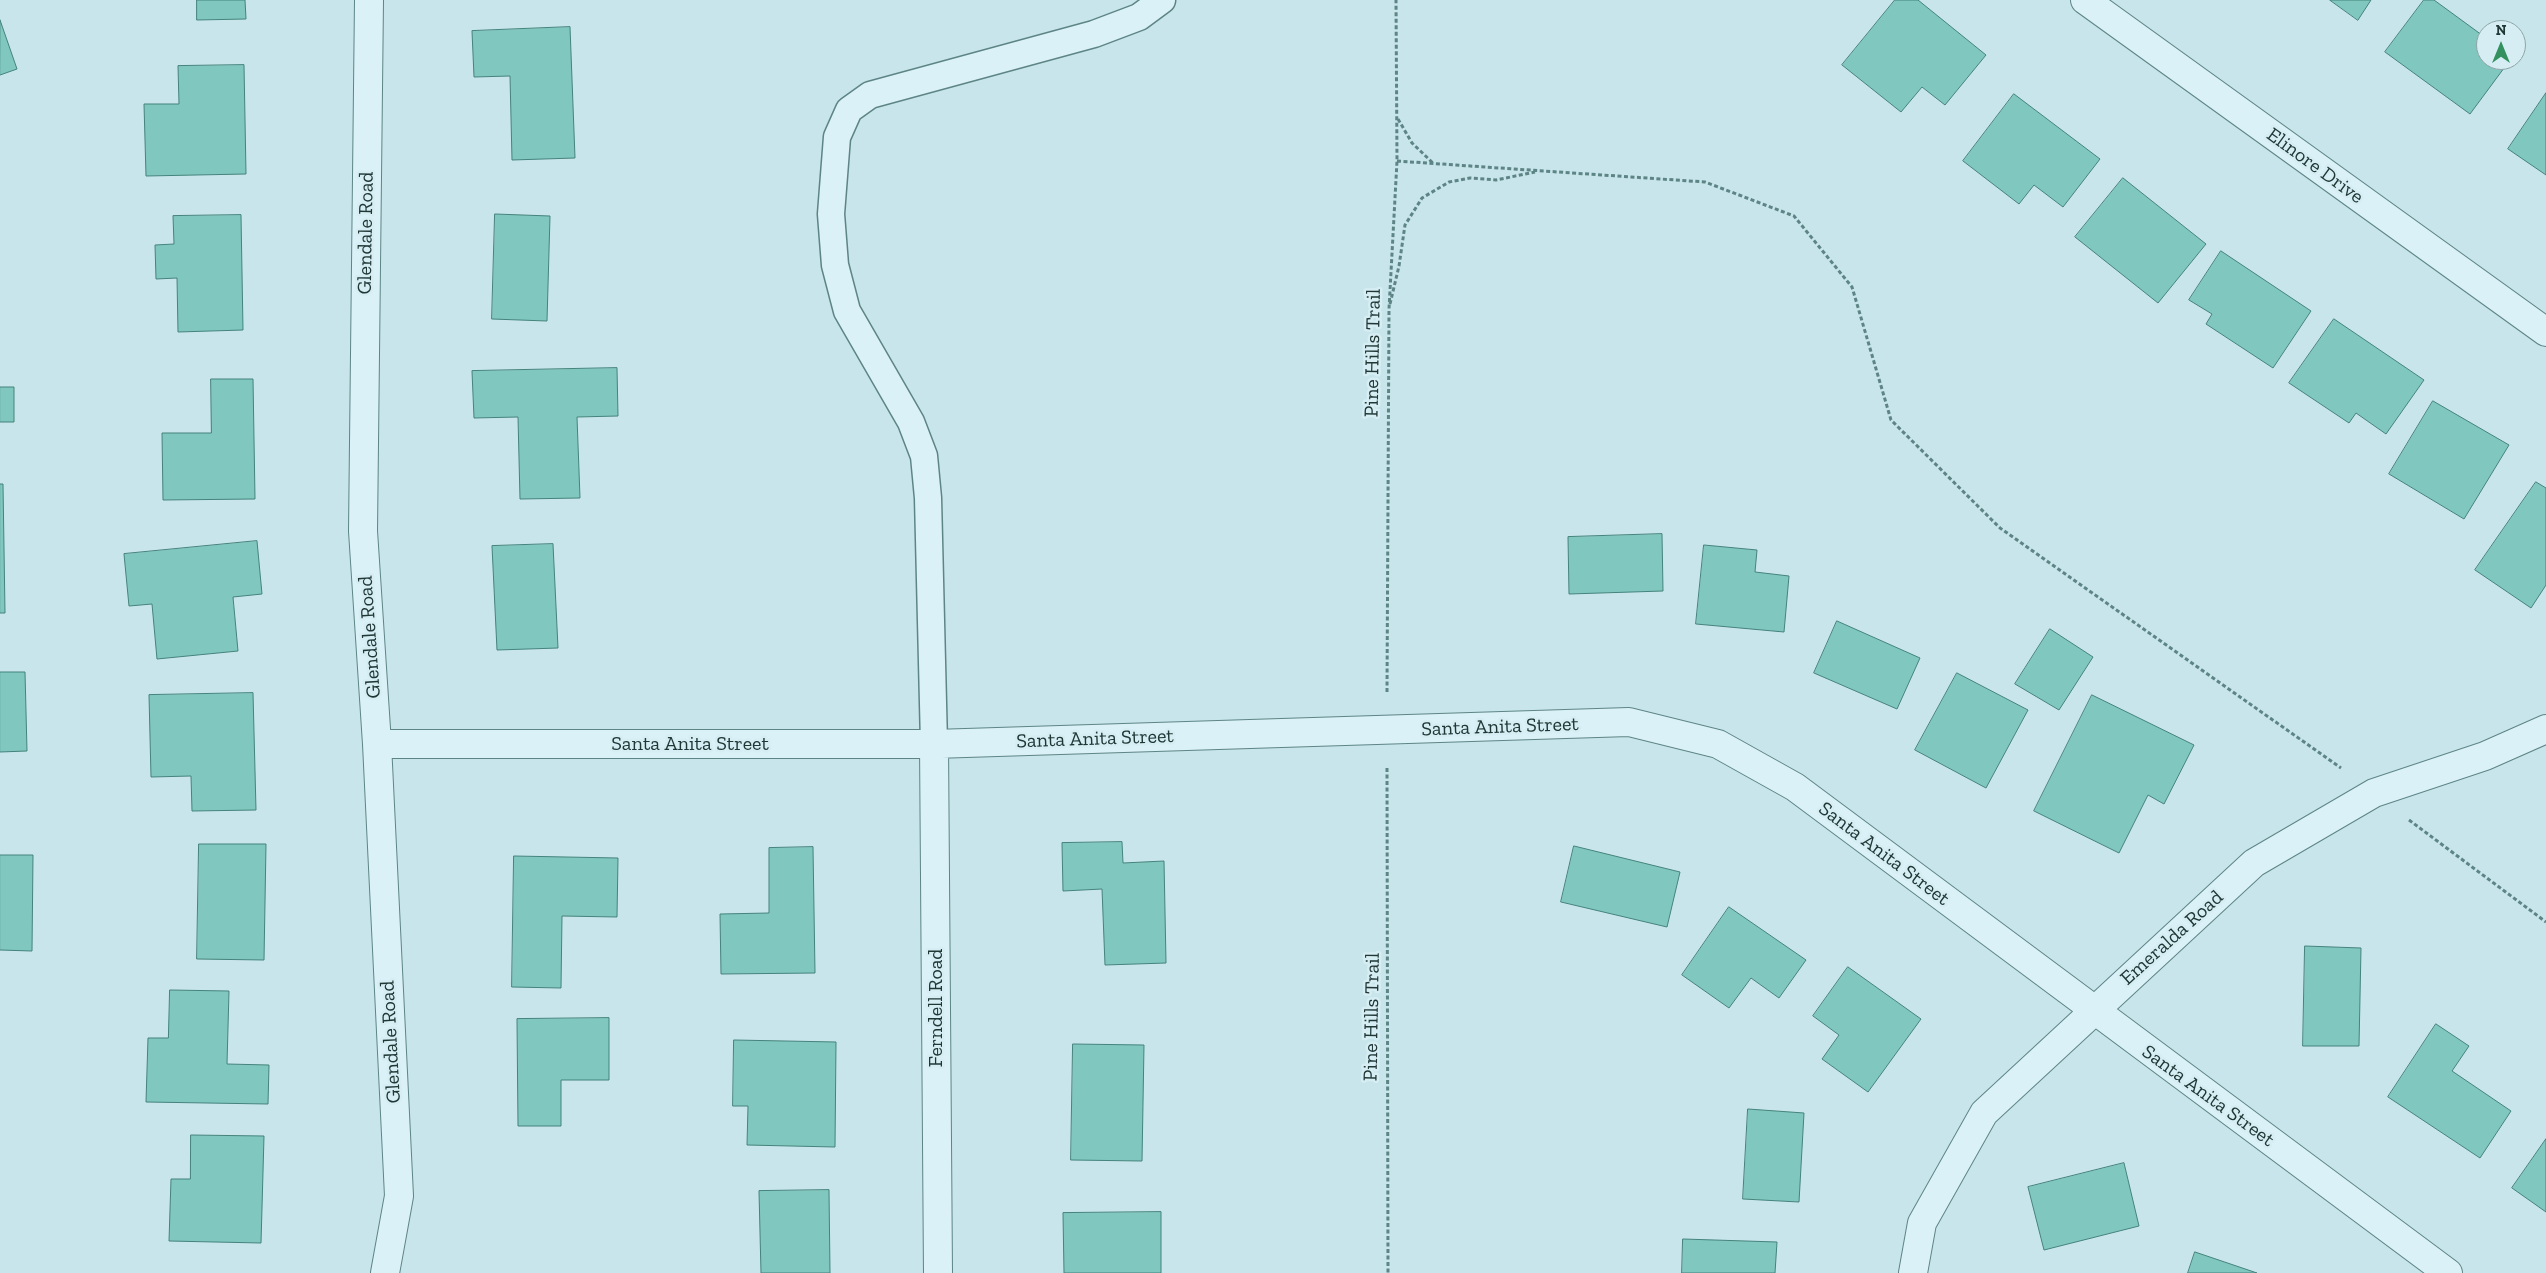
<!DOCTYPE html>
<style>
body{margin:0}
#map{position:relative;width:2546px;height:1273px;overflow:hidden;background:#c7e5eb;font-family:"Zilla Slab",serif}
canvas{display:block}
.north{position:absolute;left:2476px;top:20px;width:50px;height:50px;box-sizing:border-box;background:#d6eef3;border:1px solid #8da5a7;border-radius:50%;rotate:0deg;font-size:14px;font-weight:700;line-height:20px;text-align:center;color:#203736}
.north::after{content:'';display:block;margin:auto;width:18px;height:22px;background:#32915f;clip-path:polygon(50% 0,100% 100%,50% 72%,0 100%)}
</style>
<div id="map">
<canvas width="2546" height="1273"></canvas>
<div class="north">N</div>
</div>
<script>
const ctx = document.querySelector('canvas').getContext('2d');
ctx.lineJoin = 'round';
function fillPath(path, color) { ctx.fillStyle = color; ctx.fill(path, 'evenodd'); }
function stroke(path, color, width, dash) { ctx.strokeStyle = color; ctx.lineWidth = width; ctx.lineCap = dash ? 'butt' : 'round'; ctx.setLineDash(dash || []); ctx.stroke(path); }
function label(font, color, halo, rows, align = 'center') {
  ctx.font = font + ' "Zilla Slab",serif'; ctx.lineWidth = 5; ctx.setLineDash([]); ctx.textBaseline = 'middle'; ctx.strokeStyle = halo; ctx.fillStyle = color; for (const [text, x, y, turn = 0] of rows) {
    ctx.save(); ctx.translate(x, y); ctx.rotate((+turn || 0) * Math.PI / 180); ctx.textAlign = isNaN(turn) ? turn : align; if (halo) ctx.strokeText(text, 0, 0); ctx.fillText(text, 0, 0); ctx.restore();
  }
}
const building = new Path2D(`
 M197,0H245L246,19L197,20Z
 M1895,0H1918L1986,55L1945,105L1922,87L1901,112L1842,65Z
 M2330,0H2371L2358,20Z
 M2424,0H2434L2486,38V60H2510L2470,114L2385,52Z
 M0,20L17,69L0,75Z
 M570,27L575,158L512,160L510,76L474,77L472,31Z
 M244,65L246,174L146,176L144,104H179L178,66Z
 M2546,93V175L2508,149Z
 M2014,94L2100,159L2063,207L2034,185L2019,204L1963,161Z
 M2123,178L2206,244L2158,303L2075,237Z
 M495,214L550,216L547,321L492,319Z
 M241,215L243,330L178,332L177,278L156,279L155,245L174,244L173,216Z
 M2221,251L2311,311L2273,368L2206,324L2212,314L2189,300Z
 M2334,319L2424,380L2386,434L2356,413L2349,423L2289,383Z
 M617,368L618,416L577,417L580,498L520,499L518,417L474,418L472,371Z
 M211,379H253L255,499L163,500L162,433H211Z
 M0,387H14V422H0Z
 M2433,401L2509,445L2464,519L2389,474Z
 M2536,482L2546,488V585L2531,608L2475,570Z
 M0,484H3L5,613H0Z
 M1662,534L1663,591L1569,594L1568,537Z
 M257,541L262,594L233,597L238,651L157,659L152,604L129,606L124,554Z
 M553,544L558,648L497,650L492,546Z
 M1704,545L1757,550L1755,572L1789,576L1784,632L1696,624Z
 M1837,621L1920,658L1897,709L1814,673Z
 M2050,629L2093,657L2059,710L2015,684Z
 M0,672H25L27,751L0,752Z
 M1957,673L2028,710L1986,788L1915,750Z
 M253,693L256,810L192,811L191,776L151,777L149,695Z
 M2092,695L2194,745L2164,804L2148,795L2119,853L2034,811Z
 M1122,842L1123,863L1164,861L1166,963L1105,965L1102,889L1063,891L1062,843Z
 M199,844H266L264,960L197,959Z
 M1574,846L1680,872L1667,927L1561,902Z
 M813,847L815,973L721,974L720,914L769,913V848Z
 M0,855H33L32,951L0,950Z
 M514,856L618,858L617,917L562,916L561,988L512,987Z
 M1729,907L1806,960L1779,998L1751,978L1729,1008L1682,975Z
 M2305,946L2361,948L2359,1046H2303Z
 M1848,967L1921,1019L1868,1092L1822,1059L1839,1035L1813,1016Z
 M170,990L229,991L227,1064L269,1065L268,1104L146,1102L148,1038H168Z
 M609,1018V1080H561V1126H518L517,1019Z
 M2436,1024L2469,1046L2452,1071L2511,1111L2480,1158L2388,1097Z
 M734,1040L836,1042L835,1147L747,1145L748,1106H733Z
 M1073,1044L1144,1045L1142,1161L1071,1160Z
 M1748,1109L1804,1113L1799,1202L1743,1199Z
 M191,1135L264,1136L261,1243L169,1241L171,1179H190Z
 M2546,1139V1212L2512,1188Z
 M2124,1163L2139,1226L2044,1250L2028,1187Z
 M829,1190L830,1273H761L759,1191Z
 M1161,1212V1273H1064L1063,1213Z
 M1683,1239L1777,1242L1775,1273H1682Z
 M2195,1252L2257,1273H2188Z`);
fillPath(building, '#80c7bf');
stroke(building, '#45837c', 1);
const service = new Path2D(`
 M934,744L928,498L924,456L911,422L847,311L835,265L831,214L837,137L849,110L870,95L1094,34L1139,17L1162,0`);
const minor = new Path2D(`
 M369,0L363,531L377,744L399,1196L385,1273
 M2085,0L2546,332
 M377,744H934L1629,722L1718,744L1795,787L2448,1273
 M934,744L938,1273
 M1913,1273L1922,1223L1984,1113L2254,863L2374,793L2485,756L2546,729`);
stroke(service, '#5e8586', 29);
stroke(minor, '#5e8586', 30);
stroke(new Path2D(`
 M1398,119L1412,143L1434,164
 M1397,161L1705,182L1794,216L1852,287L1891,420L2000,528L2341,768
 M1390,304L1399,266L1405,225L1422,198L1449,182L1470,178L1496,180L1535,172
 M1387,692L1389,309L1397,161L1396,0
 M1387,768L1388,1273
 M2409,820L2546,922`), '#5e8586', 3, [4, 2.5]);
stroke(service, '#daf1f7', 26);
stroke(minor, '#daf1f7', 28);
label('20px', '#203736', '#d6eef3', [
 ["Elinore Drive",2315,166,36],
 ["Glendale Road",366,233,-89],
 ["Pine Hills Trail",1373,353,-89],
 ["Glendale Road",370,637,-94],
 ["Santa Anita Street",1500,727,-2],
 ["Santa Anita Street",1095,739,-2],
 ["Santa Anita Street",690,744],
 ["Santa Anita Street",1884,854,37],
 ["Emeralda Road",2172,938,-42],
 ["Ferndell Road",936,1008,-90],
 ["Pine Hills Trail",1372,1017,-89],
 ["Glendale Road",391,1042,-93],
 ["Santa Anita Street",2208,1096,36]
]);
</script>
